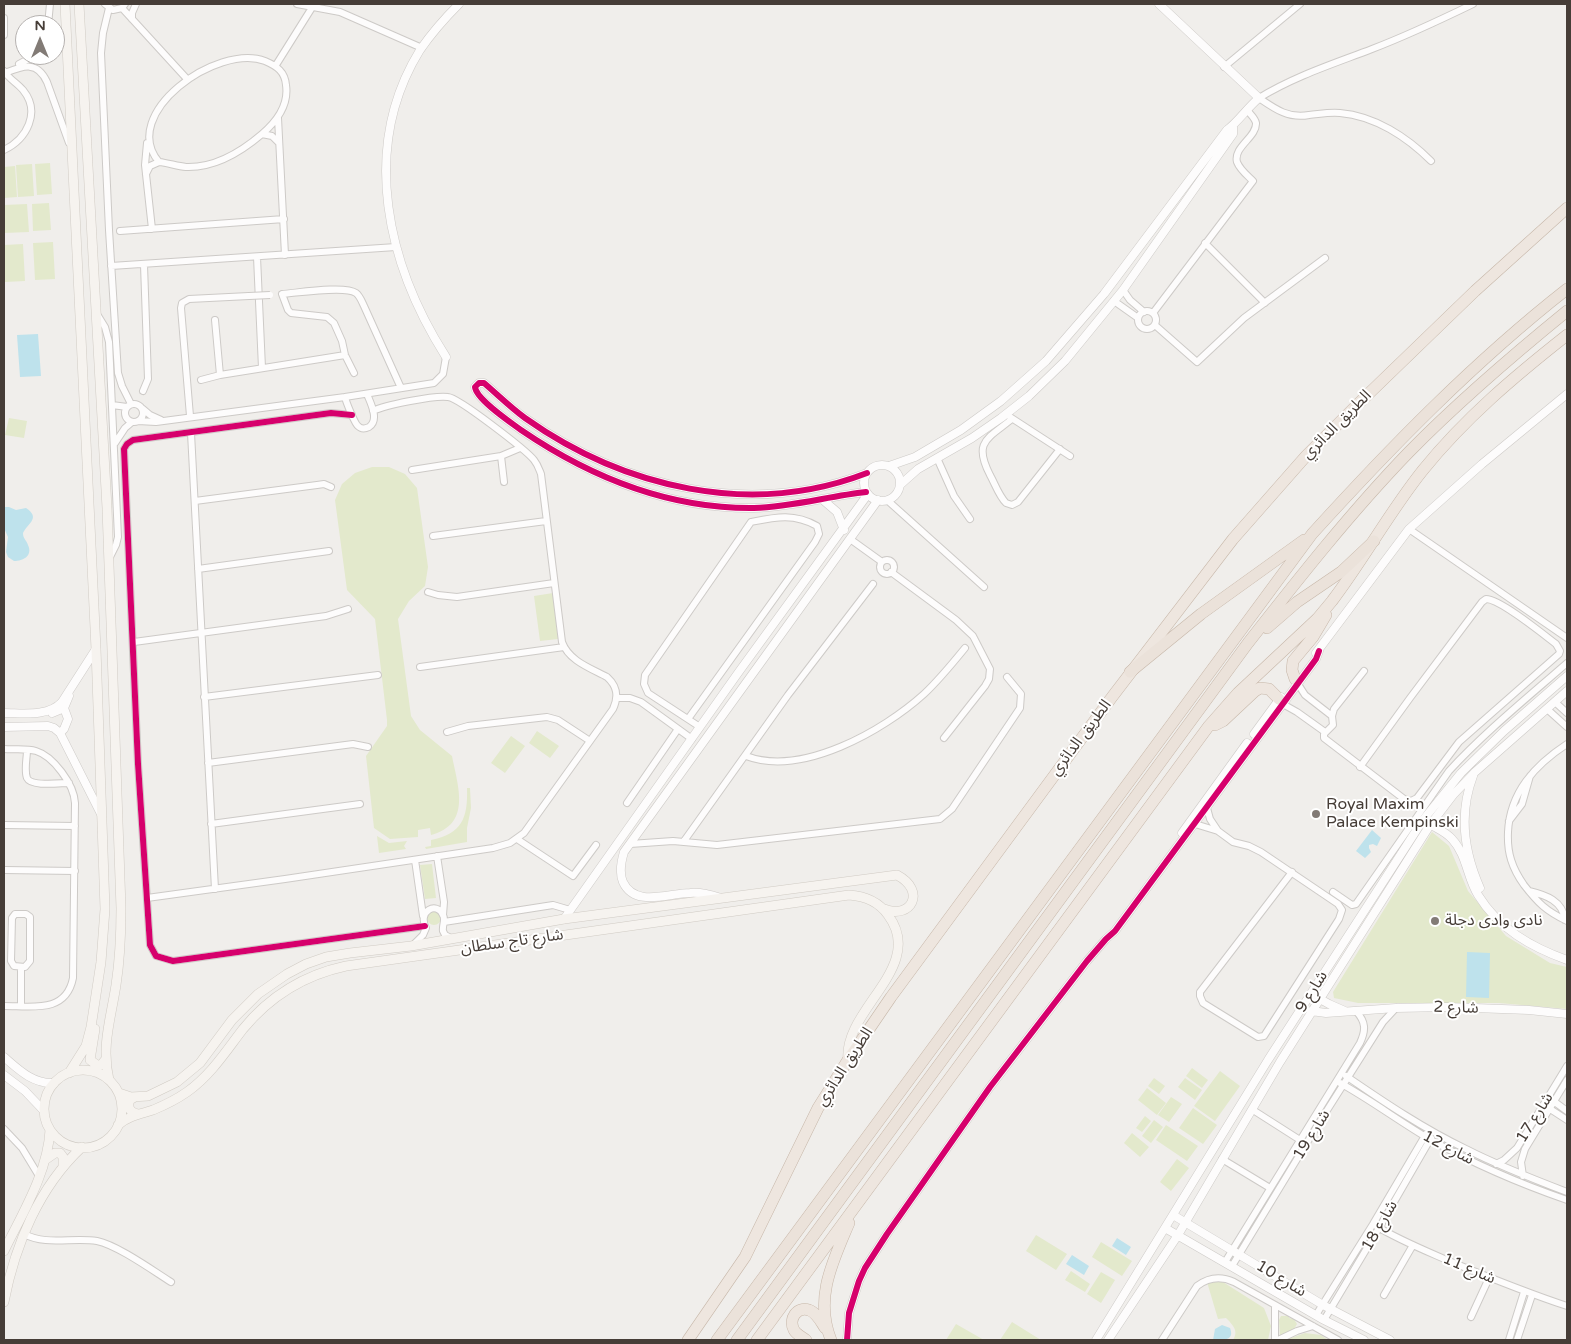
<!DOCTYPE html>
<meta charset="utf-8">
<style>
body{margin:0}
#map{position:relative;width:1571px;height:1344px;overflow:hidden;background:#f0eeeb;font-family:"Varela Round",sans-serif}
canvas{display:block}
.frame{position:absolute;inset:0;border:5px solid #463d37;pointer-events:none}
.north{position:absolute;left:15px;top:15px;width:50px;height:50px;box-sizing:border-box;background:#fff;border:1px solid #b5b1af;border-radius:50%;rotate:0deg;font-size:14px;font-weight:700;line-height:20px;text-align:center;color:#463d37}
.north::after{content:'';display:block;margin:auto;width:18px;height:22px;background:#827b76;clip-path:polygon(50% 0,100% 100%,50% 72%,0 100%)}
</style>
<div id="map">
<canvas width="1571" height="1344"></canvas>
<div class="frame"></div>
<div class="north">N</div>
</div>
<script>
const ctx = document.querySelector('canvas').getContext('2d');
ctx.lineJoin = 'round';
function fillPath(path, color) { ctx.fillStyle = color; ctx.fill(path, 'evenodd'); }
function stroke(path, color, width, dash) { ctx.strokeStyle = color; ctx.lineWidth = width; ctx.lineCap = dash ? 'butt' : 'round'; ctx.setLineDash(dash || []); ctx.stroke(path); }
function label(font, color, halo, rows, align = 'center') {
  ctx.font = font + ' "Varela Round","Noto Sans Arabic",sans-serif'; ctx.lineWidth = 4; ctx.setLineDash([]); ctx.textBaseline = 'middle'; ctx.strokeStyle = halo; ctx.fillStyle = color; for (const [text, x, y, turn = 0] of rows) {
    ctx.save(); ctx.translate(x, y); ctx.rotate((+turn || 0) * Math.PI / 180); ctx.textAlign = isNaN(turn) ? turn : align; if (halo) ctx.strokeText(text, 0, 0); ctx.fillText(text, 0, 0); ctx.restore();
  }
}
fillPath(new Path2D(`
 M50,163L52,194L37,195L35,164Z
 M32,164L34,196L18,197L16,165Z
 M15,166L17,197L4,198V167Z
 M49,203L51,230L33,231L32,204Z
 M27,204L29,232L4,233V205Z
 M53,242L55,279L35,280L33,243Z
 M23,244L25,281L5,282L4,245Z
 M9,418L27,421L24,438L5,435Z
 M372,467H389L405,474L417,488L428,567L425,586L409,601L398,619L411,716L420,730L452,756C458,787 472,824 431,835L430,828L418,830V837L390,839L374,828L366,756L387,726V720L375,619L347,590L335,500L342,484L355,473Z
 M553,593L558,639L540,641L534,596Z
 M537,731L559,746L550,758L529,743Z
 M511,736L525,746L505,773L491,763Z
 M467,788H470L471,808L467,828V842L426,849L425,847L431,846V840C462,834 468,818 467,788Z
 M1432,832L1449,846L1468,891L1506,936L1550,963L1567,967V1009L1499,1003H1358L1334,998L1333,992Z
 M377,836L389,843L407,841L404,846L406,849L379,853Z
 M432,864L436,898L425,899L420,865Z
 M427 918a7 7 0 1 1 14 0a7 7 0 1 1-14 0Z
 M1192,1068L1208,1080L1202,1088L1186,1076Z
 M1220,1071L1240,1086L1215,1121L1194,1106Z
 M1154,1078L1165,1086L1159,1094L1148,1086Z
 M1185,1078L1202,1090L1195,1100L1178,1087Z
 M1147,1088L1166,1103L1157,1115L1138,1100Z
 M1171,1097L1182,1104L1169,1122L1158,1115Z
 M1193,1108L1217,1125L1203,1144L1179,1128Z
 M1145,1116L1151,1121L1142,1132L1136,1128Z
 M1154,1120L1163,1127L1151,1143L1142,1136Z
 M1166,1125L1198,1146L1187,1161L1156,1140Z
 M1132,1133L1149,1147L1140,1157L1124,1143Z
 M1177,1159L1189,1168L1171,1191L1160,1182Z
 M1036,1235L1067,1254L1056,1270L1026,1251Z
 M1101,1242L1132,1261L1122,1276L1092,1257Z
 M1071,1271L1090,1284L1085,1292L1065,1280Z
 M1101,1272L1115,1280L1101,1303L1087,1294Z
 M1207,1282H1223L1264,1308L1271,1326L1268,1340H1233C1239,1331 1233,1325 1226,1318L1218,1319Z
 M1281,1316H1289V1318L1294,1319L1297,1324L1294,1329L1280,1337L1279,1320Z
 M1012,1322L1041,1340H1000Z
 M956,1324L984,1340H946Z
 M1305,1333L1321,1335L1328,1340H1285Z`), '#e3e9cc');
fillPath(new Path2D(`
 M38,334L41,376L20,377L17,335Z
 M4,507H9L16,510L26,508C41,518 28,523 23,533C23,539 26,539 28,545C33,556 23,561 14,561L8,557L6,552L8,537L4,528Z
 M1372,830L1381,838L1377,846L1373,844L1369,845V848L1371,852L1365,858L1356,851Z
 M1467,952L1490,953L1489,998L1466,997Z
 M1117,1238L1131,1247L1126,1255L1112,1246Z
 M1072,1255L1089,1266L1084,1275L1066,1264Z
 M1222,1325L1230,1328C1235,1341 1223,1340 1213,1340L1215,1329Z`), '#bee2ec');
const minor = new Path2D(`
 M105,4L113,10L122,8L125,4
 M297,4L340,12L422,48
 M109,8L103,33L101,53L109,230L118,373L122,386L131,404
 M122,8L187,79
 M4,18V35
 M132,19V13L136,4
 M48,25L50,4
 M19,64L36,55
 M276,65L313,6
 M1224,67L1300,4
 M5,73C23,66 37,60 47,82L69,143
 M278,118L285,255
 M262,134C276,122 289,105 286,85C285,72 277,66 265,61C217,43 118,114 159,162C168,163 177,166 186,167C215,168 241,152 262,134L272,136L279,143
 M147,143L145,165L152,229
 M4,150C27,139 41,112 23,90C17,83 9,79 4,71
 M1431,161C1407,137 1375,116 1340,113C1329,112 1320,114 1309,115C1289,119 1275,109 1259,98C1295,76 1333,64 1372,49C1406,36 1440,20 1473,4
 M146,174L150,166L159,162
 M120,231L284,219
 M1205,243L1265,303
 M257,257L262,368
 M111,266L396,247
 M1123,290L1130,300L1144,312
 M1114,301L1138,318
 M1138 320a9 9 0 1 1 18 0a9 9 0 1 1-18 0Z
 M1153,313L1253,181C1248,176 1240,170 1237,162C1233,147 1257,137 1256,123C1255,118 1250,114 1247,110
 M97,314L105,327L109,342L118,537L116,545L109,559
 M215,320L220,375
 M1156,326L1197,362L1244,318L1325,258
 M354,373L345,355L342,341L334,323L327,317L291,313L288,310L282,294C297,293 345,285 356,293C360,296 362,302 364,306L401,388
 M201,380L220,375L345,355
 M143,391L148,379L144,265
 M345,397C346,402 355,424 358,426C361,429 365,429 369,427C380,420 370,402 367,394
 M125 413a9 9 0 1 1 18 0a9 9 0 1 1-18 0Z
 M112,405L127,407
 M143,409L150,415L161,420
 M352,415L331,413L133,440L127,444L124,449L138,764L150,945L156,956L173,961L425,926
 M190,416L181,308L182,303L189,299L249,296
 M1010,417L1070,456
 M1012,419C987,439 973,442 990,475C995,484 999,496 1006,503L1012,505L1018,502L1060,449
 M138,421L156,422L345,397L434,383L443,374L446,357
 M191,433L215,889
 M115,443L125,428L132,422
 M501,456L504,482
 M937,458L954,496L970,519
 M412,470L501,456L520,448
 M887,500L984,587
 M195,501L317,485L324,484L331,487
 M1409,529L1567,638
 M433,536L546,521
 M850,539L882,562
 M880 567a7 7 0 1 1 14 0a7 7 0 1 1-14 0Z
 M198,569L329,551
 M891,572L956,620L973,636L990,669L989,679L985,686L944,738
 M428,592L438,595L457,597L554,583
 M134,642L326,616L348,609
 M420,667L564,647
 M1296,681L1305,695L1332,716
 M204,697L378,675
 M617,698H630L641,702L692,739
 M1555,702L1567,713
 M1281,703L1297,712L1325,732
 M1547,709L1567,727
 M688,719L815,542L819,534L817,526C794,513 776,517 751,522L645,675L644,684L648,693L700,727
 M447,732L468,726L547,717L558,720L590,741
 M1567,744C1535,765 1510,792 1508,832C1507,853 1512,868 1524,885C1538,903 1546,911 1567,921
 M4,749C14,750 26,748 36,751C53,756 74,784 75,803L73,978C66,1014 31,1006 4,1006
 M27,750C27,758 24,770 27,778C31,787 60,783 69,783
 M746,756C802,777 883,731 924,694C939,680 952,664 965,648
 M208,763L353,744L368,747
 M1360,767L1410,698L1482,602L1486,599C1500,599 1543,634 1556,644L1560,651L1559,654L1459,742L1417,798L1411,801L1404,799L1324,738V734L1333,725L1332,716L1334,709L1364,671
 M627,803L678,729
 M1207,808L1210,819L1218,831
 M1509,821L1522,804L1530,776
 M211,824L360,804
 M1195,824L1218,831L1233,842L1249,846L1261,852L1338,904L1342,910L1339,919L1264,1036L1258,1037L1203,1003L1200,996V992L1292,872
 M4,825L75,826
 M517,839L573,876L596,845
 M684,841L788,695L873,584
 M630,844L673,841L717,845L940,819L952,809L1020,708L1021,694L1007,677
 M437,856L444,902L443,915
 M415,860L423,916
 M4,870L75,871
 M1529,891C1546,895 1563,901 1565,920
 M1333,892L1352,905L1356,904L1449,771C1485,732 1527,698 1567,663
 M147,898L285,879L493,848L510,843L524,833L613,709C619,696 617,686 607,677C590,668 569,661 562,642L541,474C539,469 538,465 534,460C526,450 459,398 448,397C435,395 385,405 373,411
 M15,914H26L30,917V961L25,967L14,966L11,961L12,918Z
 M444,922L553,905L570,910
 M413,945L423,935L426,928C417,911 437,901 443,915C446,920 442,925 443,931L445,935L453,939
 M21,967V1006
 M1346,1076C1384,1102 1424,1129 1466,1149C1499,1166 1533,1179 1567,1192
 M1340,1083C1371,1100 1400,1122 1431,1140C1474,1164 1521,1184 1567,1200
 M1552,1100L1567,1111
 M1547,1107L1567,1120
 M1253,1110L1300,1140
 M4,1129L22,1148L39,1176
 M1222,1159L1270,1188
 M1496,1164L1504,1160L1517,1148L1567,1066
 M1523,1176L1521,1162L1525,1149L1567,1080
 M1376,1226C1399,1240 1424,1250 1449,1261C1488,1277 1527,1293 1567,1306
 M24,1234C47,1246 72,1237 97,1241C117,1245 152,1270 171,1282
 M1225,1262L1360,1043C1366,1030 1366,1022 1356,1011
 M1232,1266L1319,1123L1383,1022L1396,1008
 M1384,1295L1413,1245
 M1275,1305V1340
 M1316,1315L1373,1224L1426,1134
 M1471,1317L1489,1278
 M1324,1320L1379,1228L1431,1138
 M1162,1340L1197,1286C1209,1277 1221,1276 1234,1282L1338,1340
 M1278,1340L1297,1331L1313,1326
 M1509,1340L1524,1292
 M1517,1340L1532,1295`);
const tertiary = new Path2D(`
 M446,357C388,266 359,149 420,50C431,34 445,18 459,4
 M864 483a18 18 0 1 1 36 0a18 18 0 1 1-36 0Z
 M889,466L915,457L961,430L1001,401L1046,361L1104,294L1227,130C1239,121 1247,108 1259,98L1159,4
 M900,485L918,469L972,438L1001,418L1029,396L1065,361L1123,290L1233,134V127
 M866,492C829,496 792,507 754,508C668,509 590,477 521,430C510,422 476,399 475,387L479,383H484C498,395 510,407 525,418C624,488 751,518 867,473
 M823,500L837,512L844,530
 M1316,653L1409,529L1482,464L1567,394
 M4,713C23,713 48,717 62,702L96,649
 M52,713L64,708L69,696
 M4,727L48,726L54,728L60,733L101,814
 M60,733L64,729L68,719L64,708
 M1254,734L1281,697
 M1473,776C1459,813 1464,852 1480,888
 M1427,822C1435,828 1445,831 1452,839C1467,855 1467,878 1478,895C1499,929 1531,947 1567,960
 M1182,833L1247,743
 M721,898C711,895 701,892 690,893C669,893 635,908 623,882C619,873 621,862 624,852L878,500
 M564,919L738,673L868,494
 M1311,994L1329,1004L1345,1011
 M1311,1011L1326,1013L1396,1008L1447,1007L1529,1010L1567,1014
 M4,1057C19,1070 33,1084 54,1083
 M4,1075L25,1091L44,1111
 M1173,1215L1323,1305L1390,1340
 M1165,1228L1324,1320L1364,1340
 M847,1340L849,1313L859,1281L865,1268L887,1234L990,1087L1087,961L1106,939L1115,931L1316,659L1319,651
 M1096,1340L1268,1060L1423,820L1461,773L1504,731L1567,676
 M1108,1340L1178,1235L1280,1062L1430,825L1453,795L1475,772L1567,691`);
const secondary = new Path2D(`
 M65,4L96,649L105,909L101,962L91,1027L86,1046L69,1073
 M79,4L107,508L121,908C121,934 120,959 116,985C111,1018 101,1046 109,1080
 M95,1029L90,1060L97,1065H101L105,1060
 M44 1109a39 39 0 1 1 78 0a39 39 0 1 1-78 0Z
 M119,1093L131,1097L148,1096L177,1082L200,1063L232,1020L258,994L287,974L306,964L326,957L350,953L411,946L564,919L897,875C927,891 911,920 884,909
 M135,1097L130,1100C127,1107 130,1113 138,1114
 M118,1125C128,1116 141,1114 153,1110C165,1105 177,1099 187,1092C211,1075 226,1051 243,1029C270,996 304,975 346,966L849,895C864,896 879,902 888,915C927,967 843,1009 848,1060
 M45,1160L55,1153H60L63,1157V1166
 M4,1251C22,1214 48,1172 50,1130
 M4,1302C15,1245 39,1187 82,1147`);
const trunk = new Path2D(`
 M1295,679L1292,670L1293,661L1313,637L1326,615
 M1215,725L1223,721L1255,691L1260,688L1269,689L1279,699
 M688,1340L745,1257L818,1108L848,1060L891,997L1112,697L1233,539L1306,456L1358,404L1475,291L1567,208
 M757,1340L1208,727L1238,693L1317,619L1332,601C1364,559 1390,511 1423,470C1465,418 1515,376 1567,335
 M806,1340C802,1337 796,1334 794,1330C788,1319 797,1306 809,1310C817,1313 821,1322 825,1328
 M831,1340C814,1298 833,1261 849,1223`);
const motorway = new Path2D(`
 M1267,628L1297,602L1341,572L1374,541
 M1130,672L1201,614L1304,540
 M717,1340L1312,534C1391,447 1474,362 1567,289
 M737,1340L1248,643C1299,578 1351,512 1409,452C1458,402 1513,355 1567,311`);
stroke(minor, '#cdcac7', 8);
stroke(tertiary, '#cdcac7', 9);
stroke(secondary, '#d0cbc4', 10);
stroke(trunk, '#c6b6a8', 12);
stroke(motorway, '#c6b6a8', 12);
stroke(minor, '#fdfcfc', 6);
stroke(tertiary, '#fdfcfc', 8);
stroke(secondary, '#f6f3ef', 9);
stroke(trunk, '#eee6df', 11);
stroke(motorway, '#ebe2da', 11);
const minorBridge = new Path2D(`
 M249,296L270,295`);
stroke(minorBridge, '#cdcac7', 8, []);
stroke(minorBridge, '#fdfcfc', 6);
stroke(new Path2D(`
 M352,415L331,413L133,440L127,444L124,449L138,764L150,945L156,956L173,961L425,926
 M866,492C829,496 792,507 754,508C668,509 590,477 521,430C510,422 476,399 475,387L479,383H484C498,395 510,407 525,418C624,488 751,518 867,473
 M847,1340L849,1313L859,1281L865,1268L887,1234L990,1087L1087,961L1106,939L1115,931L1316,659L1319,651`), '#d6006c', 6);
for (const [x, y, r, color] of [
 [1316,814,5,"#827b76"],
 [1435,921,5,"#827b76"]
]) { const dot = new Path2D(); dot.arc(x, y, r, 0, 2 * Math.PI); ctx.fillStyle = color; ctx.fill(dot); stroke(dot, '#fff', 2); }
label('16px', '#463d37', '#fff', [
 ["الطريق الدائري",1337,425,-45],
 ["الطريق الدائري",1081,738,-53],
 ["شارع تاج سلطان",512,942,-8],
 ["شارع 9",1312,992,-58],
 ["شارع 2",1456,1008,1],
 ["الطريق الدائري",845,1067,-57],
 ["شارع 17",1535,1118,-58],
 ["شارع 19",1312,1135,-58],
 ["شارع 12",1448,1148,28],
 ["شارع 18",1380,1226,-60],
 ["شارع 11",1469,1269,23],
 ["شارع 10",1281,1279,31]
]);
label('16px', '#463d37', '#fff', [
 ["Royal Maxim",1326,805],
 ["Palace Kempinski",1326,823],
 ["نادى وادى دجلة",1445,921]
], 'left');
</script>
